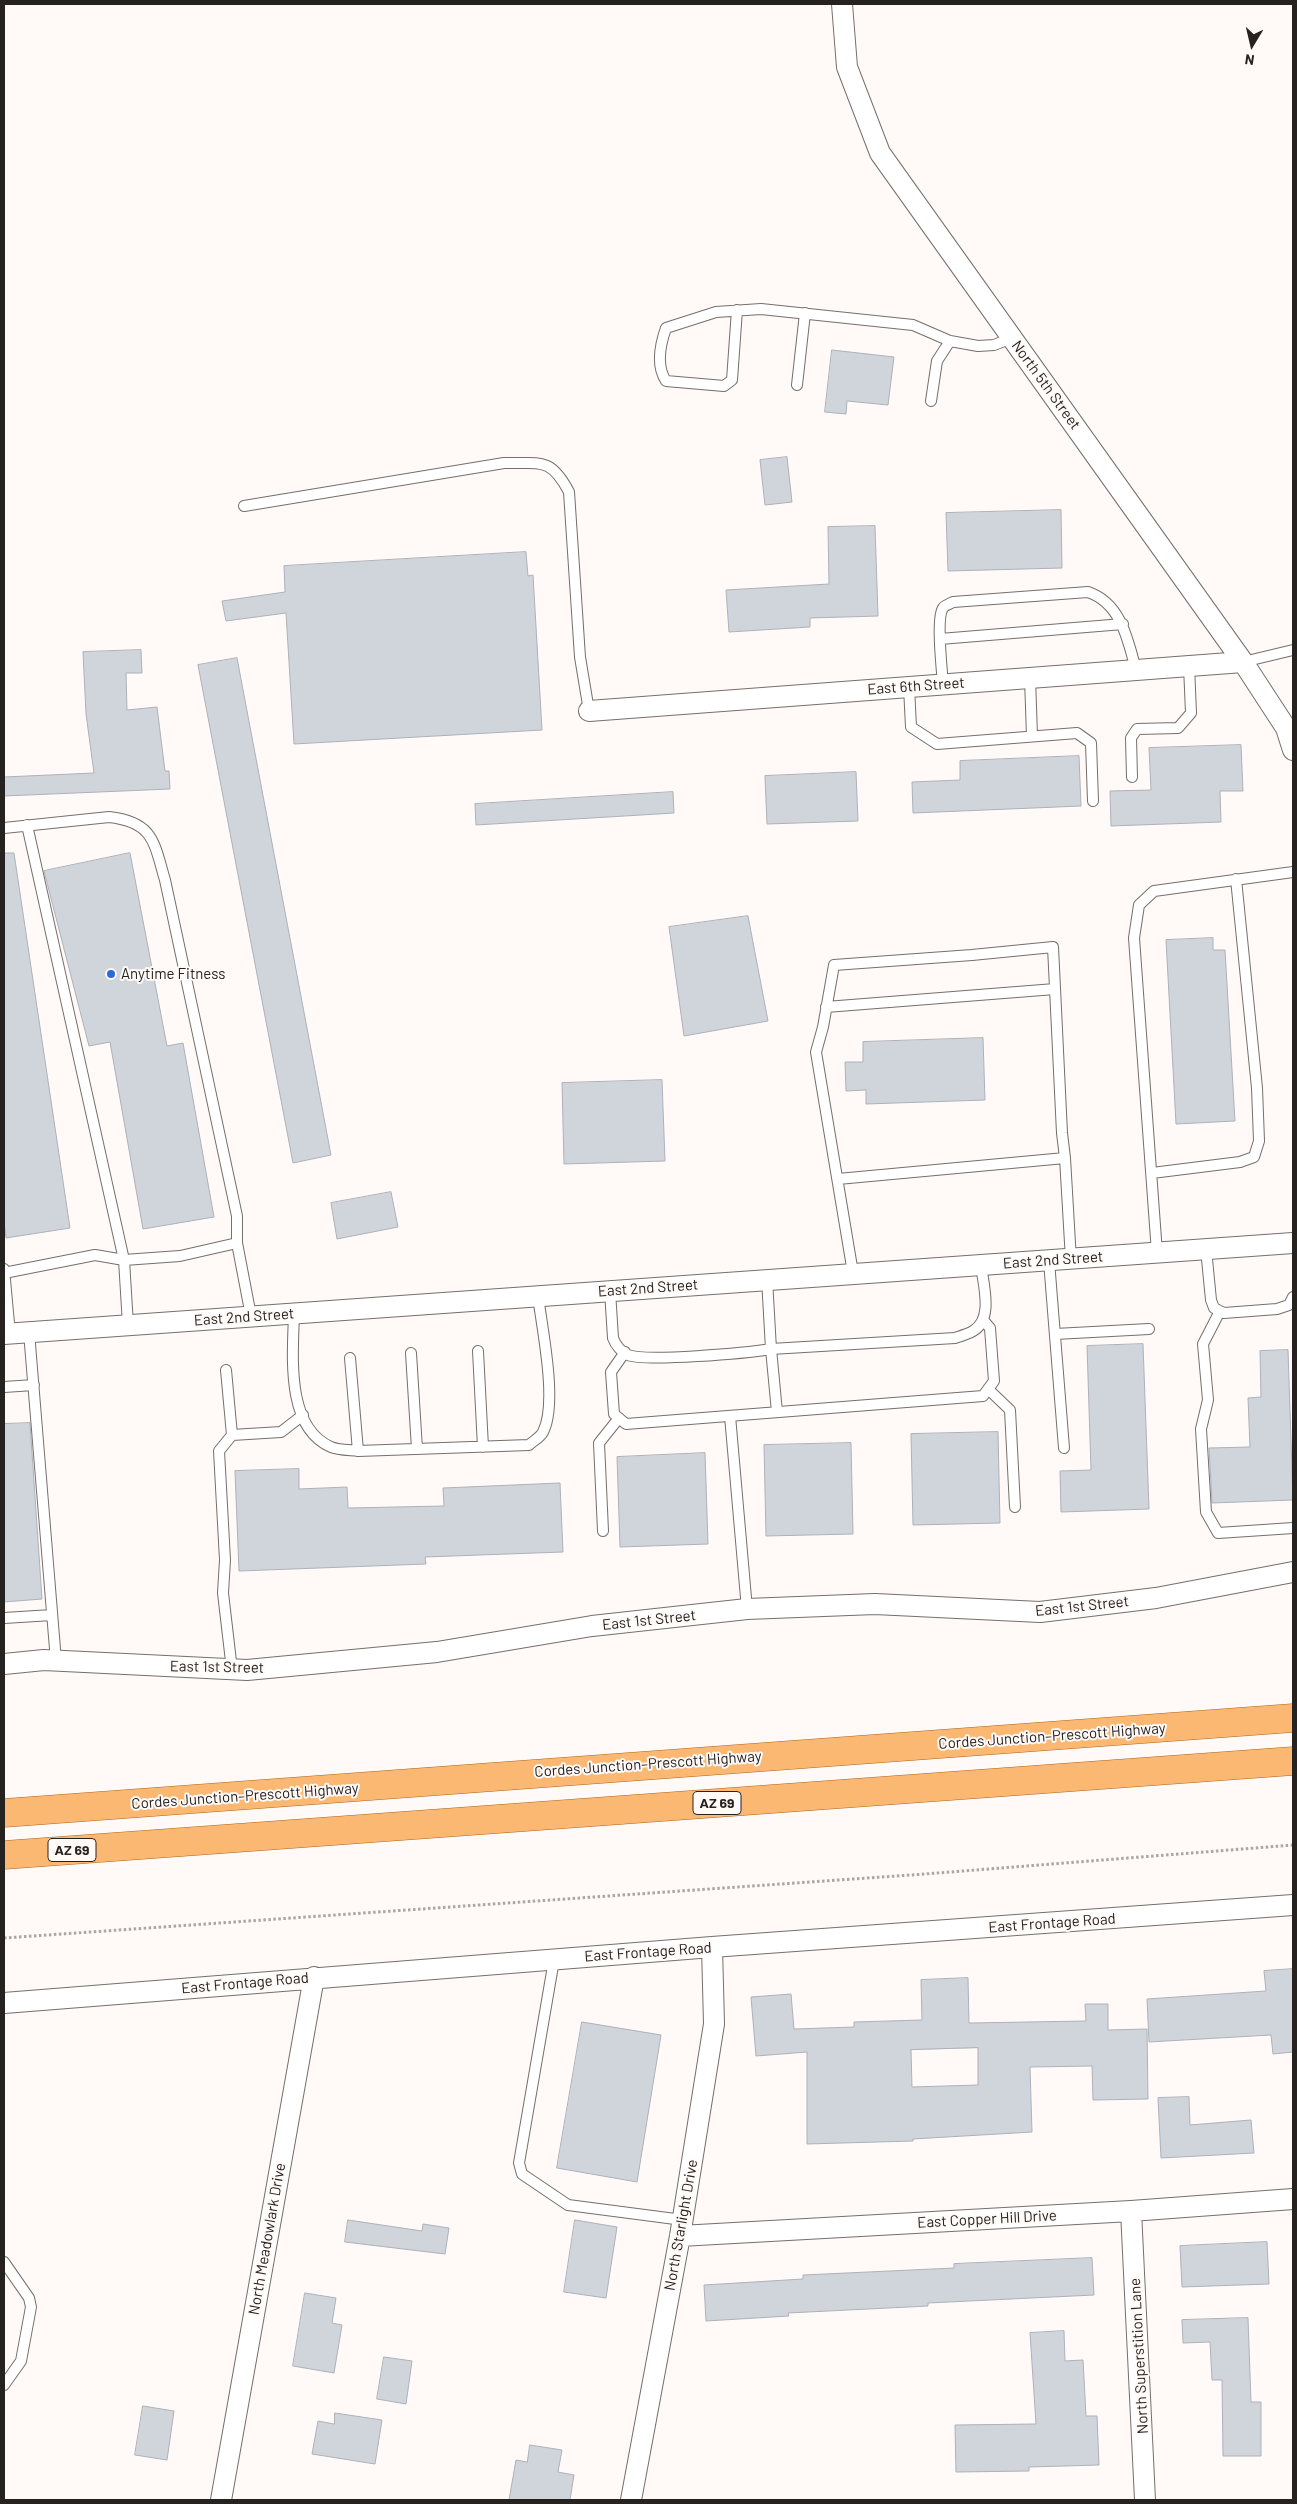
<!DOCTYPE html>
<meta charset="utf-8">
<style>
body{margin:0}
#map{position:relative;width:1297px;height:2504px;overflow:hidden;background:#fffaf7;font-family:Barlow,sans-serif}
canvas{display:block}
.frame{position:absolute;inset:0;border:5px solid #252220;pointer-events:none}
.north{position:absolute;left:1227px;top:20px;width:50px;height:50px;-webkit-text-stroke:4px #fffaf7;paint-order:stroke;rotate:189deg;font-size:14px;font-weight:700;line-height:20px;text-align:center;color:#252220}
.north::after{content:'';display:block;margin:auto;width:18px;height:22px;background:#252220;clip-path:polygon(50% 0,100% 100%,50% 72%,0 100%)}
</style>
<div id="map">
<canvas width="1297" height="2504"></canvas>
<div class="frame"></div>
<div class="north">N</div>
</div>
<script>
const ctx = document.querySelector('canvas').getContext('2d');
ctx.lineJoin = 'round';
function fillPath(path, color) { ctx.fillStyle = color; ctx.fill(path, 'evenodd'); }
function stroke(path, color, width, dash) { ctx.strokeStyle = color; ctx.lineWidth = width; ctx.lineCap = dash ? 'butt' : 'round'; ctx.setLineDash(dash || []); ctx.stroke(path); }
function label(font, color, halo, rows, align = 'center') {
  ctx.font = font + ' Barlow,sans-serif'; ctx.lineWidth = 4; ctx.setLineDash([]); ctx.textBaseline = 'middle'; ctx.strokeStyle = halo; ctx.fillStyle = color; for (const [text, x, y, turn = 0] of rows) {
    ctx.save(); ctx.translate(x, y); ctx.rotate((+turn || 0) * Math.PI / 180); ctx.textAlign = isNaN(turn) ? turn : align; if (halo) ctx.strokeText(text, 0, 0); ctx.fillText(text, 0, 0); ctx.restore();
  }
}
const building = new Path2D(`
 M832,350L894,357L888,405L847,401L846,414L825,412Z
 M787,457L792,502L765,505L760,460Z
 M1061,510L1062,568L948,571L946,513Z
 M875,526L878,616L810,618V627L729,632L726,590L829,584L828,527Z
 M526,552L528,576L533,575L542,730L294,744L286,613L226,621L222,601L285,592L284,566Z
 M141,650L142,673H126L127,710L157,707L165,771H169L170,789L4,796V777L94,773L86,714L83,652Z
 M237,658L331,1155L293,1163L198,665Z
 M1241,745L1243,791H1220L1221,822L1111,826L1110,791L1151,790L1149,748Z
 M1079,756L1081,806L913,813L912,782L960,780V761Z
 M856,772L858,821L767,824L765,776Z
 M673,792L674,813L476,825L475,804Z
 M4,853H14L70,1228L6,1238L4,1221Z
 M130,853L167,1046L183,1043L214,1217L143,1229L110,1042L89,1046L44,871Z
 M748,916L768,1021L684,1036L669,927Z
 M1213,938V950H1225L1235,1121L1176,1124L1166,940Z
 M983,1038L985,1100L866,1104V1090L846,1091L845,1062H863V1042Z
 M662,1080L665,1161L564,1164L562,1083Z
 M391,1192L398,1227L337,1239L331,1203Z
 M1143,1344L1149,1509L1061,1512L1060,1471L1091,1470L1087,1346Z
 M1288,1350L1293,1500L1212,1503L1209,1448L1250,1447L1248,1398L1261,1397L1260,1351Z
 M30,1423L42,1599L4,1602V1424Z
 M998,1432L1000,1523L913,1525L911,1434Z
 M851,1443L853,1534L766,1536L764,1445Z
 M705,1453L708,1544L620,1547L617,1457Z
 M299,1469V1489L347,1487L348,1508L444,1506L443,1488L560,1483L563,1552L425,1557L426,1564L239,1571L235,1471Z
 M1293,1969V2052L1273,2054L1271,2035L1149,2042L1147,1999L1266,1991L1264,1971Z
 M968,1978L969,2023L1086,2021L1085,2004H1108V2030L1147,2029L1148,2099L1093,2100L1092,2066L1030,2067L1032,2132L913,2139V2141L807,2144V2052L756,2056L751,1997L791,1994L794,2029L854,2027V2022L922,2020L921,1980ZM978,2048V2085L912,2087L911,2050Z
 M582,2022L661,2035L637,2182L557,2168Z
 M1189,2097L1190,2125L1251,2120L1254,2153L1161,2158L1158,2098Z
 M348,2220L422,2231L423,2224L449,2228L445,2254L345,2242Z
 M575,2220L617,2227L606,2298L564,2292Z
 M1267,2242L1269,2284L1182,2287L1180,2246Z
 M1092,2258L1094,2295L928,2303V2306L788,2313L789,2316L706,2321L704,2285L803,2279V2275L954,2268V2264Z
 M305,2293L336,2298L332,2323L342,2325L334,2373L293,2366Z
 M1248,2318L1251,2402H1261V2456H1223L1222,2380H1212L1210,2342L1183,2343L1182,2320Z
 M1064,2331L1065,2361L1083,2360L1086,2416H1097L1099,2465L1029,2467V2471L956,2472L955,2425L1036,2424L1030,2333Z
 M384,2357L412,2361L406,2404L377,2399Z
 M143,2406L174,2411L167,2460L135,2455Z
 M335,2413L382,2420L375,2464L312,2454L318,2421L334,2424Z
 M530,2445L562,2450L558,2472L574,2475L570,2500H509L516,2460L527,2462Z`);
fillPath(building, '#d0d4db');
stroke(building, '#adb1b8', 1);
const service = new Path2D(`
 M737,310L732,380L724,386L666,381C656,366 660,345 666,328L716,312L761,309L913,325L950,341L978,346L994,345L1012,338
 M797,385L805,313
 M931,401L937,361L950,341
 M244,506L504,463C540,464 550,456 569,492L580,657L589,711
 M940,639L1123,624
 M1243,662L1293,650
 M1030,678L1032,736
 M943,684C942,671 936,618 943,608C945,605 950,604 953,602L1088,592C1121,603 1128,640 1136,670
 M909,687L911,727L937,744L1077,733L1091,743L1093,801
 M1132,777L1131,738L1137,729L1178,728L1191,713L1189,666
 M27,825L124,1260L128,1325
 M4,828L109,817C154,822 154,843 165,880L237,1216V1243L251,1316
 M826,1007L1055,989
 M1152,1173L1240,1162L1254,1157L1259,1141L1257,1088L1236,879
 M838,1179L1065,1158
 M1206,1249L1211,1300L1214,1308L1224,1313L1277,1309L1289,1305L1293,1297
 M1157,1253L1134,938L1139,905L1154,891L1293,872
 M1049,1261L1064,1448
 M4,1269L10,1334
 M4,1273L95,1255L124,1260L180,1256L237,1243
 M853,1273L816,1052L823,1027L834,965L972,955L1053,947L1062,1133L1065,1158L1071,1260
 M767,1279L771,1349L955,1338C961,1336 968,1334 973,1331C994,1319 983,1284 981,1265
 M610,1291L613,1338C616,1346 620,1351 628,1355C646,1362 747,1353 771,1349L777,1412
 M1220,1311L1203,1344L1208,1400L1201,1429L1206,1512L1218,1533L1293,1528
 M294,1313C293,1354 285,1427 331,1447C338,1450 349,1450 358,1451L529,1445C533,1441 540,1438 543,1432C558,1403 542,1329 538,1296
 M29,1332L56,1661
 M1055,1334L1149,1329
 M478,1351L483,1447
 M625,1352L611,1372L614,1414L626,1424L983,1396L994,1381L990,1328L983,1320
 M411,1353L417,1449
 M350,1358L358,1451
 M226,1370L232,1435
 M4,1387L34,1385
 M988,1389L1010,1410L1015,1507
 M730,1416L747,1609
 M603,1531L599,1443L619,1418
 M4,1618L52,1615
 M232,1670L223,1593L225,1560L219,1451L232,1435L281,1432L303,1415
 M554,1960L519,2163L522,2174L568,2205L683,2220
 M4,2262L29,2298L31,2307L21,2361L4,2385`);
const minor = new Path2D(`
 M842,4L847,67L880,153L1243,662L1286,728L1293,750
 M589,711L1243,662
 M4,1334L1293,1243
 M4,1664L44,1660L247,1670L437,1652L592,1626L747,1609L875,1604L1040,1612L1156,1598L1293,1572
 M4,2003L712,1947L1293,1905
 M1131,2211L1145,2500
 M680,2236L1131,2211L1293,2199
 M221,2500L314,1977
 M631,2500L680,2236L714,2024L712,1947`);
const primary = new Path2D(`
 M4,1813L1293,1718
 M4,1855L1293,1761`);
stroke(service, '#766f6b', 12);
stroke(minor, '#766f6b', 22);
stroke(primary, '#af6419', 29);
stroke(new Path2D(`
 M4,1938L925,1874L1293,1845`), '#aaa6a3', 3, [2.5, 2.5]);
stroke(service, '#fff', 10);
stroke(minor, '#fff', 20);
stroke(primary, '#fbb873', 28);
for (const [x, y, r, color] of [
 [111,974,5,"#2b6ad7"]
]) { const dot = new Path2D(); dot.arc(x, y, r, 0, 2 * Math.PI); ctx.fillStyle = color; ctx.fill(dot); stroke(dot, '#fffaf7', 2); }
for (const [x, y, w] of [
 [717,1803,48],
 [72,1850,48]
]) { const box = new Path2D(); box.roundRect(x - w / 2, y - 11.5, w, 23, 4); ctx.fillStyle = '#fffaf7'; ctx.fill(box); stroke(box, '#252220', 1); }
label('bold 14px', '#252220', null, [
 ["AZ 69",717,1803],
 ["AZ 69",72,1850]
]);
label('15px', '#252220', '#fffaf7', [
 ["North 5th Street",1046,385,54],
 ["East 6th Street",916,686,-4],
 ["East 2nd Street",1053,1260,-4],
 ["East 2nd Street",648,1288,-4],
 ["East 2nd Street",244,1317,-4],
 ["East 1st Street",1082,1606,-6],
 ["East 1st Street",649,1620,-6],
 ["East 1st Street",217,1667,1],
 ["Cordes Junction–Prescott Highway",1052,1736,-4],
 ["Cordes Junction–Prescott Highway",648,1764,-4],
 ["Cordes Junction–Prescott Highway",245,1796,-4],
 ["East Frontage Road",1052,1923,-4],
 ["East Frontage Road",648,1952,-4],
 ["East Frontage Road",245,1983,-5],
 ["East Copper Hill Drive",987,2219,-3],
 ["North Starlight Drive",681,2225,-80],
 ["North Meadowlark Drive",267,2239,-80],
 ["North Superstition Lane",1139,2356,-93]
]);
label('15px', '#252220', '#fffaf7', [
 ["Anytime Fitness",121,974]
], 'left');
</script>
